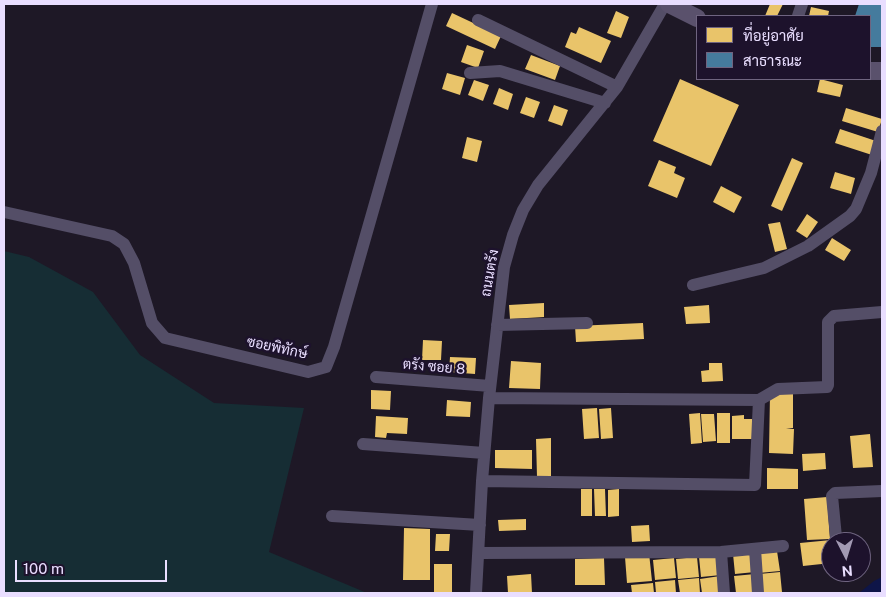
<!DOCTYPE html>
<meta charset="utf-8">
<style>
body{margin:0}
#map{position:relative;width:886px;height:597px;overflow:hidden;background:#1e1826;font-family:"Public Sans",Sarabun,sans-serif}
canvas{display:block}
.frame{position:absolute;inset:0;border:5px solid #e9deff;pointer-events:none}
.legend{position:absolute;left:696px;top:15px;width:175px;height:65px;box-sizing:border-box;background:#1d122c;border:1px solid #6f6480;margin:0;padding:6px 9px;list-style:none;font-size:15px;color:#e9deff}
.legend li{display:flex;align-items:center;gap:10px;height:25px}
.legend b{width:25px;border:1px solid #6f6480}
.north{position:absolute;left:821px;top:532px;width:50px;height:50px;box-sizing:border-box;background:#1d122c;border:1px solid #6f6480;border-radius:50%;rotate:175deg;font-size:14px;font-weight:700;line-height:20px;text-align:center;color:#e9deff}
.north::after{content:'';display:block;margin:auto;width:18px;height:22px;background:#a299b3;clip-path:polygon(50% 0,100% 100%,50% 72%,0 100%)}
.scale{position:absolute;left:15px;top:560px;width:152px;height:22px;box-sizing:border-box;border:2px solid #e9deff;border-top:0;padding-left:6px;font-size:15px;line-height:18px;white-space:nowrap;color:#e9deff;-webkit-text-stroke:4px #1d122c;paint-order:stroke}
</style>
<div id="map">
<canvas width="886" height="597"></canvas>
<div class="frame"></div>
<ul class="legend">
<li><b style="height:14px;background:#e9c46a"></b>ที่อยู่อาศัย</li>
<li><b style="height:14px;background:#457b9d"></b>สาธารณะ</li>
</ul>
<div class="north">N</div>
<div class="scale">100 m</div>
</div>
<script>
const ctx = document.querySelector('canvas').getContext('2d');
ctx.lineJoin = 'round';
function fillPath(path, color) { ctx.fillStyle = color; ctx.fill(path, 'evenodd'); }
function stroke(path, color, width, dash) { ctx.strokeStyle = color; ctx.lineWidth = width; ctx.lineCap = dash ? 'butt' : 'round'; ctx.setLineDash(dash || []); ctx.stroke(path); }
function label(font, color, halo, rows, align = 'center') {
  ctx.font = font + ' "Public Sans",Sarabun,sans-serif'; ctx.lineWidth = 5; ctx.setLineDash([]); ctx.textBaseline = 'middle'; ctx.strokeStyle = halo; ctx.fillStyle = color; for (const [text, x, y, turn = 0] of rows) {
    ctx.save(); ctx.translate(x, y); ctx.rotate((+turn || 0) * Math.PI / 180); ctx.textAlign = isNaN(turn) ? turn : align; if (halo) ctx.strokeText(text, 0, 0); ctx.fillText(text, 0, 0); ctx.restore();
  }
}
fillPath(new Path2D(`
 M4,251L29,257L93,292L140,355L214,403L304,408L269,552L367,593H4Z`), '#162d34');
fillPath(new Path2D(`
 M882,577V593H859L874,581Z`), '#0e1548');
fillPath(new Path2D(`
 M770,4H783L777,16H765Z
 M811,7L829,11L828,16H809Z
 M616,11L629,17L621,38L607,33Z
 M452,13L501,36L495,49L446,26Z
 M579,27L611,41L601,63L565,47L571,32L576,34Z
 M467,45L484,51L478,68L461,62Z
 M531,55L560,66L555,80L525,69Z
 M447,73L465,78L460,95L442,89Z
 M680,79L739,105L711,166L653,141Z
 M820,79L843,85L840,97L817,92Z
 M474,80L489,85L483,101L468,95Z
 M499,88L513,94L508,110L493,104Z
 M526,97L540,102L534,118L520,113Z
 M554,105L568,110L562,126L548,121Z
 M846,108L882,119L878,132L842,121Z
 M840,129L876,141L872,155L835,143Z
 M467,137L482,141L477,162L462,158Z
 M792,158L803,163L782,211L771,206Z
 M659,160L676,167L674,173L685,178L677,198L648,186Z
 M835,172L855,178L851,194L830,188Z
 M721,186L742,197L734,213L713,202Z
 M807,214L818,222L807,238L796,231Z
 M780,222L787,249L775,252L768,224Z
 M832,238L851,250L844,261L825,250Z
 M544,303V317L510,319L509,305Z
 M709,305L710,323L686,324L684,307Z
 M643,323L644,339L576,342L575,326Z
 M423,340L442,341L441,360H422Z
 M450,357L476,358L475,374L449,372Z
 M511,361L541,363L540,389L509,388Z
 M709,363H722L723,381L702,382L701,371L709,370Z
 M371,390L391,391L390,410L371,409Z
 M770,394H793V428L786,429H794L793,454L769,453Z
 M447,400L471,402L470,417L446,416Z
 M597,408L599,438L584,439L582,409Z
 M611,408L613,438L601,439L599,409Z
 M700,413L702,443L691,444L689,414Z
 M717,413H730V443H717Z
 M701,414H714L716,441L703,442Z
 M744,415V419H752V439H732V416Z
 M376,416L408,418L407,434L387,433L386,438L375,437Z
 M870,434L873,467L853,468L850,436Z
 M551,438V477H537L536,439Z
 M495,450H532V469L495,468Z
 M825,453L826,469L803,471L802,454Z
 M767,468L798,469V489H767Z
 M581,489H592V516H581Z
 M594,489H605L606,516H595Z
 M619,489V516L608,517V490Z
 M827,497L830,539L807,540L804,499Z
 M526,519V530L499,531L498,520Z
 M649,525L650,541L632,542L631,526Z
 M404,528L430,529V580H403Z
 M436,534H450L449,551H435Z
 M831,540V563L803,566L800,543Z
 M777,551L780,571L759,573L757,553Z
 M753,552L755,572L735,574L733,554Z
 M649,553L652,581L627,583L625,557Z
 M719,555L721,575L701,577L699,557Z
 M697,557L699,577L678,579L676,559Z
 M604,558L605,585H575V559Z
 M674,558L676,578L655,580L653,560Z
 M434,564H452V593H434Z
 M780,572L782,592L761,593L759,574Z
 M531,574L532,593H508L507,576Z
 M755,574L757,593H736L734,576Z
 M720,576L722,593H702L700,579Z
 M699,578L700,593H680L678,580Z
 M675,580L676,593H656L655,582Z
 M653,583L654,593H632L631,585Z`), '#e9c46a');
fillPath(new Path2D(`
 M859,4H882V47H870V16H855Z`), '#457b9d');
stroke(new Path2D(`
 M798,16L802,4
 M478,20L617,87
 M470,73L500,71L605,103
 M4,212L112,236L124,244L134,263L152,323L165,338L308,372L326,367L334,347L432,4
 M693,285L764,268L808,246L850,216L856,209L871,173L882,131
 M497,325L587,323
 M376,377L490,386
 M489,398L759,400L778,389L827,387L828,385V322L834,316L882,312
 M363,444L484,453
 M482,481L755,485L759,400
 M332,516L480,525
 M836,537L832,496L835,493L882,491
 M755,549L758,593
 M721,552L724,593
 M479,553L721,552L783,546
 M476,593L482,481L489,398L504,267L513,235L523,210L538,185L617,87L665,4`), '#544e67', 12);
stroke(new Path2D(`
 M669,4L697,18
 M870,71H882`), '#5a516c', 18);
label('14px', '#e9deff', '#1d122c', [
 ["ถนนตรัง",490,273,-80],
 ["ซอยพิทักษ์",277,348,12],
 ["ตรัง ซอย 8",434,367,5]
]);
</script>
